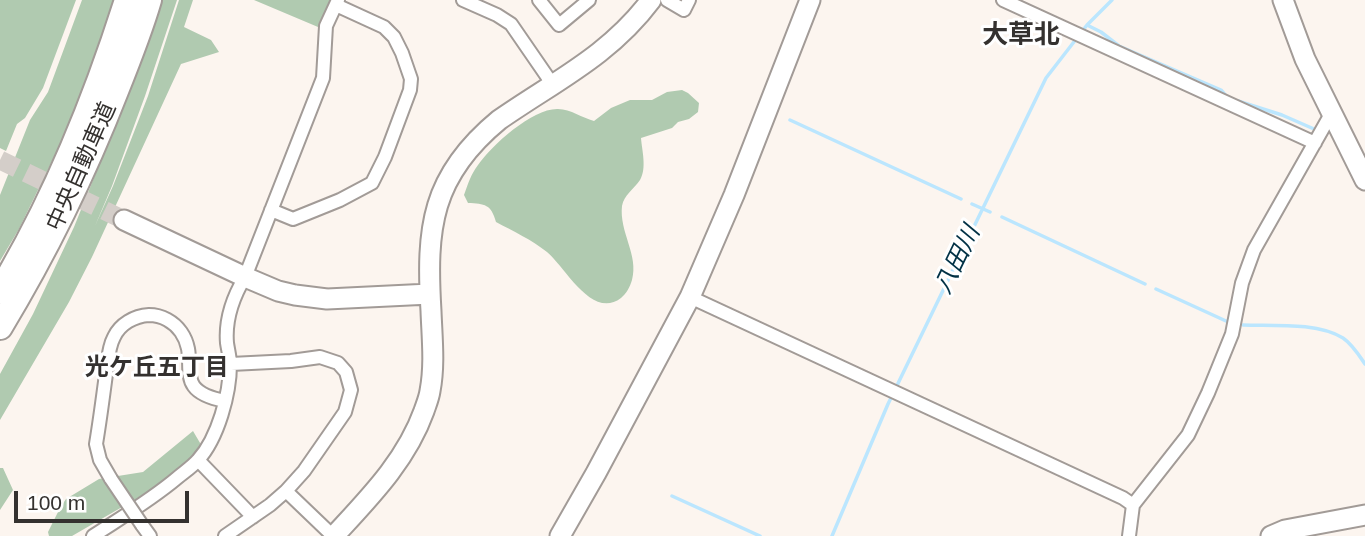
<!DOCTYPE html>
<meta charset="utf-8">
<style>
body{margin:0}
#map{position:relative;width:1365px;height:536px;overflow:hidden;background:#fcf5ef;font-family:Helvetica,sans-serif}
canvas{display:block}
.scale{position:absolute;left:14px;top:491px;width:175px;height:32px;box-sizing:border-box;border:4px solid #34312f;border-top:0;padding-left:9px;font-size:21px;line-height:24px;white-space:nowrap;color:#34312f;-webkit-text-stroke:5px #fff;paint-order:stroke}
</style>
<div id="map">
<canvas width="1365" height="536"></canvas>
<div class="scale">100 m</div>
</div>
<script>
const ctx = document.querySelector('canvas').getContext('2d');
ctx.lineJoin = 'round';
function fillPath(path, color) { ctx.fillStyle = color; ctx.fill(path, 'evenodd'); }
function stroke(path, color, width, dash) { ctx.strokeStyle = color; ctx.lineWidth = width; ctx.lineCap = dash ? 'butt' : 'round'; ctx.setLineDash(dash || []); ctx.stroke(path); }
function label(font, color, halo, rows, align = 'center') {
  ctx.font = font + ' Helvetica,"Noto Sans JP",sans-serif'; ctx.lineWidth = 6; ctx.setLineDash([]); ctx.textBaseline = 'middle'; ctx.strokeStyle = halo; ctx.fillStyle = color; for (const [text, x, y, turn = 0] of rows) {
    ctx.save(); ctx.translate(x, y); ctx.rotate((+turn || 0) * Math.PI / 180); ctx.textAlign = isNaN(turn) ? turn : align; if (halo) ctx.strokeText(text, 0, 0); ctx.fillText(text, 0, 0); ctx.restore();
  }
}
fillPath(new Path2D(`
 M0,0H76L43,88L25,118L17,124L6,151L0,148Z
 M82,0H118L87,89L19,229L0,261V195L30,120L48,92Z
 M159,0H177L145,96L112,186L95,226L113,186L148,96L179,0H193L184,27L211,40L219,52L181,64L92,257L69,302L0,420V374L33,314L74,227L123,106Z
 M254,0H330L318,27Z
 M682,90L688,93L699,103L698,112L689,119L678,122L672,128L641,138C642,151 647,168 640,180C634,189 624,195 622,206C619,232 639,255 632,280C630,287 626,294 621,298C592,320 566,268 547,252C532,240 513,231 496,222C491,204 485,204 468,203L464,195C468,184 471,174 478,165C492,145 533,108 558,109C571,109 582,118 594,121L611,108L630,100H652L667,92Z
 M193,431L203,448L183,469L136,499L72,536H49L48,532L60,508L66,499L99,479L143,472Z
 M0,468H3L13,490L0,510Z`), '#b0cab0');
stroke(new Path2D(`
 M1087,25L1101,32L1119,46L1221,90L1227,97
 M1238,101L1282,115L1314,129
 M790,120L961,199
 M972,204L990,212
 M1002,217L1145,284
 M1156,289L1226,321
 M1243,325C1273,326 1317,322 1343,338C1352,344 1359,355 1365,364
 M672,496L760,536
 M832,536L888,404L1046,78L1087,25L1112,0`), '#bbe6fe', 3.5);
stroke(new Path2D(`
 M0,160L124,220`), '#d4cec9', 19, [19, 10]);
const street = new Path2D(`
 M463,0L497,15L511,24L553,85
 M539,0L559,25L589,0
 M667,0L684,10L689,0
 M1003,0L1315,143
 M271,210L293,219L340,200L372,183L385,157L410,90L411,79L402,53L394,37L384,27L336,5
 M690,297L1123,498L1133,505
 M198,460L253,517
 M111,479L100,460L96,444C100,420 103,397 106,374C108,362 108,348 114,337C120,324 134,316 149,315C162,315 174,322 181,332C202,362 168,390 225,401
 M286,491L333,536
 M142,525L150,536
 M93,536C122,517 151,500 177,478C184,472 192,467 198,460C218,438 230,394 230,364C230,357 228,350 227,343C225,319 233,297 245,277L323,78L326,26L338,0
 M225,536L270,505L286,491L304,471L345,412L351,390L346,372L338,363L320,357L291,361L231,364
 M1129,536L1133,505L1188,435L1208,393L1232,334L1242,283L1254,250L1331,114`);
const secondary = new Path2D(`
 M1283,0L1305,59L1365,180
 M124,220L245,277L278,291L295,295L327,299L430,294
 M334,536C369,498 406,461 424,411C426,405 429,398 430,391C435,365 432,338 431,311C426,228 431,176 499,120C555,81 609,56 651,0
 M560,536L596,473L690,297L734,195L810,0
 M1271,536L1285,530L1365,515`);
const highway = new Path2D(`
 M0,291C55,200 95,101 127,0
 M0,327C46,251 84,173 116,91C128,61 140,31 149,0`);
stroke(street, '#a29b97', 16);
stroke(secondary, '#a29b97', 23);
stroke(highway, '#a29b97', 28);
stroke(street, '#fff', 12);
stroke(secondary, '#fff', 19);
stroke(highway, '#fff', 24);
const streetBridge = new Path2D(`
 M111,479L142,525`);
stroke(streetBridge, '#a29b97', 16, []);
stroke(streetBridge, '#fff', 12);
label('23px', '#34312f', '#fff', [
 ["中央自動車道",82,167,-66]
]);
label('italic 24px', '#013145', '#fff', [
 ["八田川",958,260,-64]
]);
label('bold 24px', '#34312f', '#fff', [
 ["光ケ丘五丁目",157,368]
]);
label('bold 26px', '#34312f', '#fff', [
 ["大草北",1021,36]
]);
</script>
